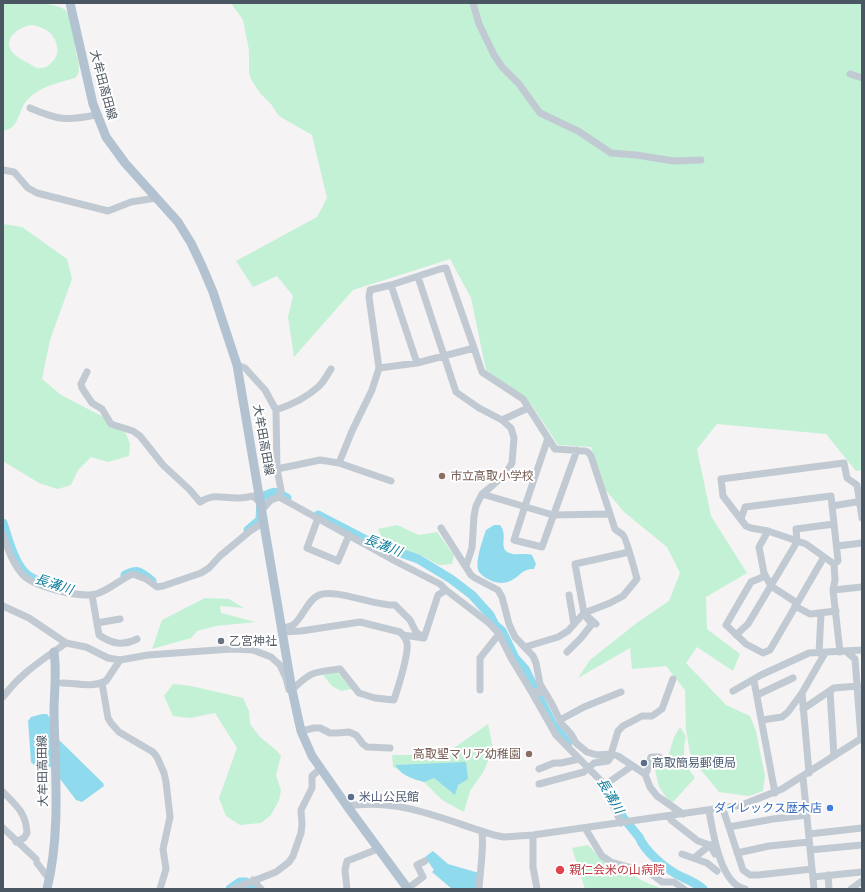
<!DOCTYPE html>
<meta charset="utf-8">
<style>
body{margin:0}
#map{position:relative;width:865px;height:892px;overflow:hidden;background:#f5f3f3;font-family:Figtree,sans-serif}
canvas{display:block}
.frame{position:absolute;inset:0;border:4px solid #4a5661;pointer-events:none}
</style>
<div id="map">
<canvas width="865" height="892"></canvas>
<div class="frame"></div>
</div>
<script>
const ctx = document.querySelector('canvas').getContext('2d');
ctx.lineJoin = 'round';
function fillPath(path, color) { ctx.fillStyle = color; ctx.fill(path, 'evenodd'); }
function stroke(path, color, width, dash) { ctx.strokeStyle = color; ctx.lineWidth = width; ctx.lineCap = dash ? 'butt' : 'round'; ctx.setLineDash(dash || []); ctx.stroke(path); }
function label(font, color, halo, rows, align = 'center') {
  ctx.font = font + ' Figtree,"Noto Sans JP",sans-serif'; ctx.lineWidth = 4; ctx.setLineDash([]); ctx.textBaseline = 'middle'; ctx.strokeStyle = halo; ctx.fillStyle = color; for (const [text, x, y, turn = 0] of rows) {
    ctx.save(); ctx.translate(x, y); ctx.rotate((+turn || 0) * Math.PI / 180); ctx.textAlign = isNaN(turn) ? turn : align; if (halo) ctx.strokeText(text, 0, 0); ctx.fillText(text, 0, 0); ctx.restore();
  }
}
fillPath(new Path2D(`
 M3,3C18,3 60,0 68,13C74,24 74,40 76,52C78,60 82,72 75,78C58,83 41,86 28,99C17,110 21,128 3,131ZM32,25C38,26 44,28 49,32C58,40 61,54 52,62C49,65 46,68 41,68C37,69 33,66 30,64C24,61 16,57 12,52C2,38 20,26 32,25Z
 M231,3H862V470L856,471L826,434L717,424L697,449L711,516L747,573L706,597L707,629L740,654L733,671L697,647L686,663L726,705L750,716L756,731L765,776L763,791L749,796L719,792L691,758L686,730L685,690L666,666L632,669L630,648L578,678L590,660L638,622L669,601L680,573L667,547L624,512L604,488L591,447L558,445L531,404L486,370L471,298L450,259L353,290L294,357L288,317L293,296L277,276L253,287L236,261L317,217L327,198L312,135L279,116L271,104L260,93L252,81L249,73V50L243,20Z
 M3,224L22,227L67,259L72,279L50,340L42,379L61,395L121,426L127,436L130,444L129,456L108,462L91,457L78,470L71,485L58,489L39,483L3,461Z
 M397,525L419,535L437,532L454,555L452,564L439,565L422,556L384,542L378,529Z
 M205,598L229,599L244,608L220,606L221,613L256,622L216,626L197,631L191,638L152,649L162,620Z
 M336,671L352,689L341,691L332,686L323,675Z
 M173,684L191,686L243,698L249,711L250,724L260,737L276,750L281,756L276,775L281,791L279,800L271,815L261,823L240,825L226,816L219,798L237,748L215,713L190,718L173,716L164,696Z
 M488,724L493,748L484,771L470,791L464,812L442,800L424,782L393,767L392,755H444Z
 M680,727L686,736C682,754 684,763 695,778L671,804L659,787L654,765L667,760L674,737Z
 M588,845L607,864L619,867L643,881L662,889H585L572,848Z`), '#c3f1d5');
fillPath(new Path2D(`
 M494,525H500C501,527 503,528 503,531C506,540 498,551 513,554C519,555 526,553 532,555L536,564L534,569C521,569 520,577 510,581C504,584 497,583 492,581C487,579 482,576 479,572C474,563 483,539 486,530Z
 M42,714H47L53,722L56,737L103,783L104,786L82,802L76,800L51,767H36L31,762L28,721L31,717Z
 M466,762L468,779L458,785L455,795L434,778L424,782C413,779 402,776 395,765Z
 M433,851L448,864L479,873L477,889H452L432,872L434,870L425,857Z`), '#90daee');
stroke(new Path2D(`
 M318,515L370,542L418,559L451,579L472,595L490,615L495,625L502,631L515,658L525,669L553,725L568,743
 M3,523C8,538 15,567 29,576C35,580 43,583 50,586
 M248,530L260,520L261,498C274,490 274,491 287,498
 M125,575C139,568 140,572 152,581
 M616,805L621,815L639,837C645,852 667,870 682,877C689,880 696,883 703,889
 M230,889L240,882H246L255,889`), '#90daee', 9);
stroke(new Path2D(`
 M473,3L479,24L494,55L502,67L519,84L540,113L578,131L611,153L636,155L674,161L701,160
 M850,74L862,78
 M30,108C58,120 66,121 96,115
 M3,170L14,172L28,188L37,193L108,211L131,202L156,198
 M418,277L456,392L479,408L502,420L511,428L514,438L512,463L506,473L492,486L482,494L476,506L474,516L472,548L466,566
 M391,285L417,363
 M237,365L245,368L265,390L276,410L277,469L281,490L279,497
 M379,368L417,363L474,348
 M87,372L81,384L82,388L92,403L102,409L111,424L133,431L140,436L163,465L190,490L200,502C214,493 221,498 237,498C242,498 247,497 253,496L261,503
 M276,410C291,405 306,398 318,387C324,382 327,375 331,369
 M502,420L528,408
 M548,438L525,506L514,540L542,547L577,450
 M339,463L352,431L372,390L379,368L369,297L370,290L391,285L440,269L446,268L474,348L482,372L523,399L555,449L585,451L588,452L591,456L615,529C617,531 621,533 623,535C626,537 635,572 637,579L623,596L610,603L584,613L568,631L558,637L525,647
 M277,469L320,460L339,463L391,481
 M482,494L553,515L610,514
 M279,497L397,562L440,584L446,590L489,623L499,634L511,658L531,691L545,693
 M832,506L862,501
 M262,510L271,500L279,497
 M318,518L307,548L338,561L349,535
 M741,519L745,507L831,496L838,561L834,564
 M441,528L471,575L475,578L498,590L502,597L509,624L515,637L533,656L536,663L540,684L552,704L561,723L571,734L576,743L587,752L597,755L611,754L618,756L645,774L650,787L657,796L683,814
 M768,531L759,547L764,573L771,586L797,603
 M3,534C7,548 13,564 23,575C34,587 80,598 96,594C110,590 120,579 133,574L146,579L157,587L163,586L201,573L209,568L220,556L250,531L264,522
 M837,546L862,543
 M765,576L751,582L726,625L746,644L763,653L770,650L824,557
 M833,590L862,587
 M92,595L99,635C112,644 123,646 137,639
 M569,595L574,624
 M3,606L29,618L66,643L86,647L108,658L120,660L148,655L231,649L253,650L271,657L280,665L286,678L289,690H292C311,671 314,672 340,669L359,693L375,698L394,700C398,687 409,655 407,643C406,639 403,635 400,632L360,622L301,631L282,632
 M795,606L810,614L836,611
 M97,623L120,619
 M596,624L584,613L575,564L629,552
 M281,629C285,627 290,627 293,625C303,618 307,600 319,595C334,588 375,606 395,605L410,620L416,632L424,638
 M403,635L424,638L438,595L446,590
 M736,635L748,624L797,542L796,529L834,524
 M567,652L581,638L592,624L587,618
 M840,652L833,590L835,580L834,564L806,544L768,531L751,528L746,526L723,496L721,479L844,463L847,478L857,485L862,518
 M847,652L855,659L861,738
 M819,653L821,613
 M754,681L775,793
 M62,683C76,683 92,688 106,681L120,660
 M102,683L108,718L111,723L119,732L153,752L157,757L164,773L166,782L170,817L163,849L166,869L160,889
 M480,690V658L499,634
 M531,691L556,735L603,783L621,823
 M733,691L761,675L809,653L862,650
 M830,691L834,756
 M757,695L793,678
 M3,697C22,672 41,661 66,643
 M803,709L834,688L858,686
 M560,720L584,707L621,692
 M762,720L782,717L788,712L802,693
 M301,731L314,728H320L330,733H337L349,732L356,735L363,744L367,747L390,748
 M611,754L618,731L623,726L642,716H652L662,709L673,679
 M539,769L554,763H561L579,759
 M809,773L802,693L825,653
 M645,774L647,771L651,757H659
 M803,777L814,889
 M609,782L632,766
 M539,784L584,772L594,763L608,761L613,754
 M3,792C17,806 26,813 27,833L24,838L16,842
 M347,806C401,798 444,820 494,835L504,837L533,835L742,805L782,789L862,738
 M723,809L743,870L750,875H758L812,869
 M709,811C713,832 720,884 745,889
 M671,820L698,841L710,845L715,854
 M729,827L773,819L807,815
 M3,828L36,859
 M585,828L602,856L611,862L650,873L662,882H674L684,889
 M809,834L862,828
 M533,835V867L537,889
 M810,850L862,845
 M737,853L769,846L809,842
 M682,854L707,863L717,871
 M694,858L710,845
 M37,863L46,875L50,877
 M828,875L829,889
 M813,877L862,872
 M253,880L261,889
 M233,889L276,872L289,862L293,856L301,833L302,824L301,810L312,788V776L320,769
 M347,889L345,870L347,861L378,849
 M407,889L423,877L417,865L425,861
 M479,889C480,870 484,851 482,832
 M851,889L862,881`), '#c1cad2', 7);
stroke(new Path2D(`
 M70,3L93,104L106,137L125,163L178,222L191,243L202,266L213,292L237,365L292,690L301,731L312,756L347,806L408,889
 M47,889C61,832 55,771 54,713C54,692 57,672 54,652`), '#b3c2d1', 9);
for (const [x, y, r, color] of [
 [442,476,4,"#8d6e63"],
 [221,641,4,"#6b7280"],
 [529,754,4,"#8d6e63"],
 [644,763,4,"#5c6f8a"],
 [351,797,4,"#5c6f8a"],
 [830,808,4,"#3f7fe0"],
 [560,870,5,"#e0444e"]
]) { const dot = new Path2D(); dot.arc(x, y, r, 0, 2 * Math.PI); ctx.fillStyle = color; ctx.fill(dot); stroke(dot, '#fff', 1.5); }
label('12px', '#4a5661', '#fff', [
 ["大牟田高田線",103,85,75],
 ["大牟田高田線",263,440,80],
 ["大牟田高田線",43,771,-91]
]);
label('12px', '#785e54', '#fff', [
 ["市立高取小学校",450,476],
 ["高取聖マリア幼稚園",521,754,"right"]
], 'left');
label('12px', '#5b616d', '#fff', [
 ["乙宮神社",229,641]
], 'left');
label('12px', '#4e5e75', '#fff', [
 ["高取簡易郵便局",652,763],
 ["米山公民館",359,797]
], 'left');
label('12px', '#366cbe', '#fff', [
 ["ダイレックス歴木店",822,808]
], 'right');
label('12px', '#be3a42', '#fff', [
 ["親仁会米の山病院",569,870]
], 'left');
label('italic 13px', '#0c7c9b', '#fff', [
 ["長溝川",383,546,21],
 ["長溝川",54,585,18],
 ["長溝川",610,796,59]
]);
</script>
